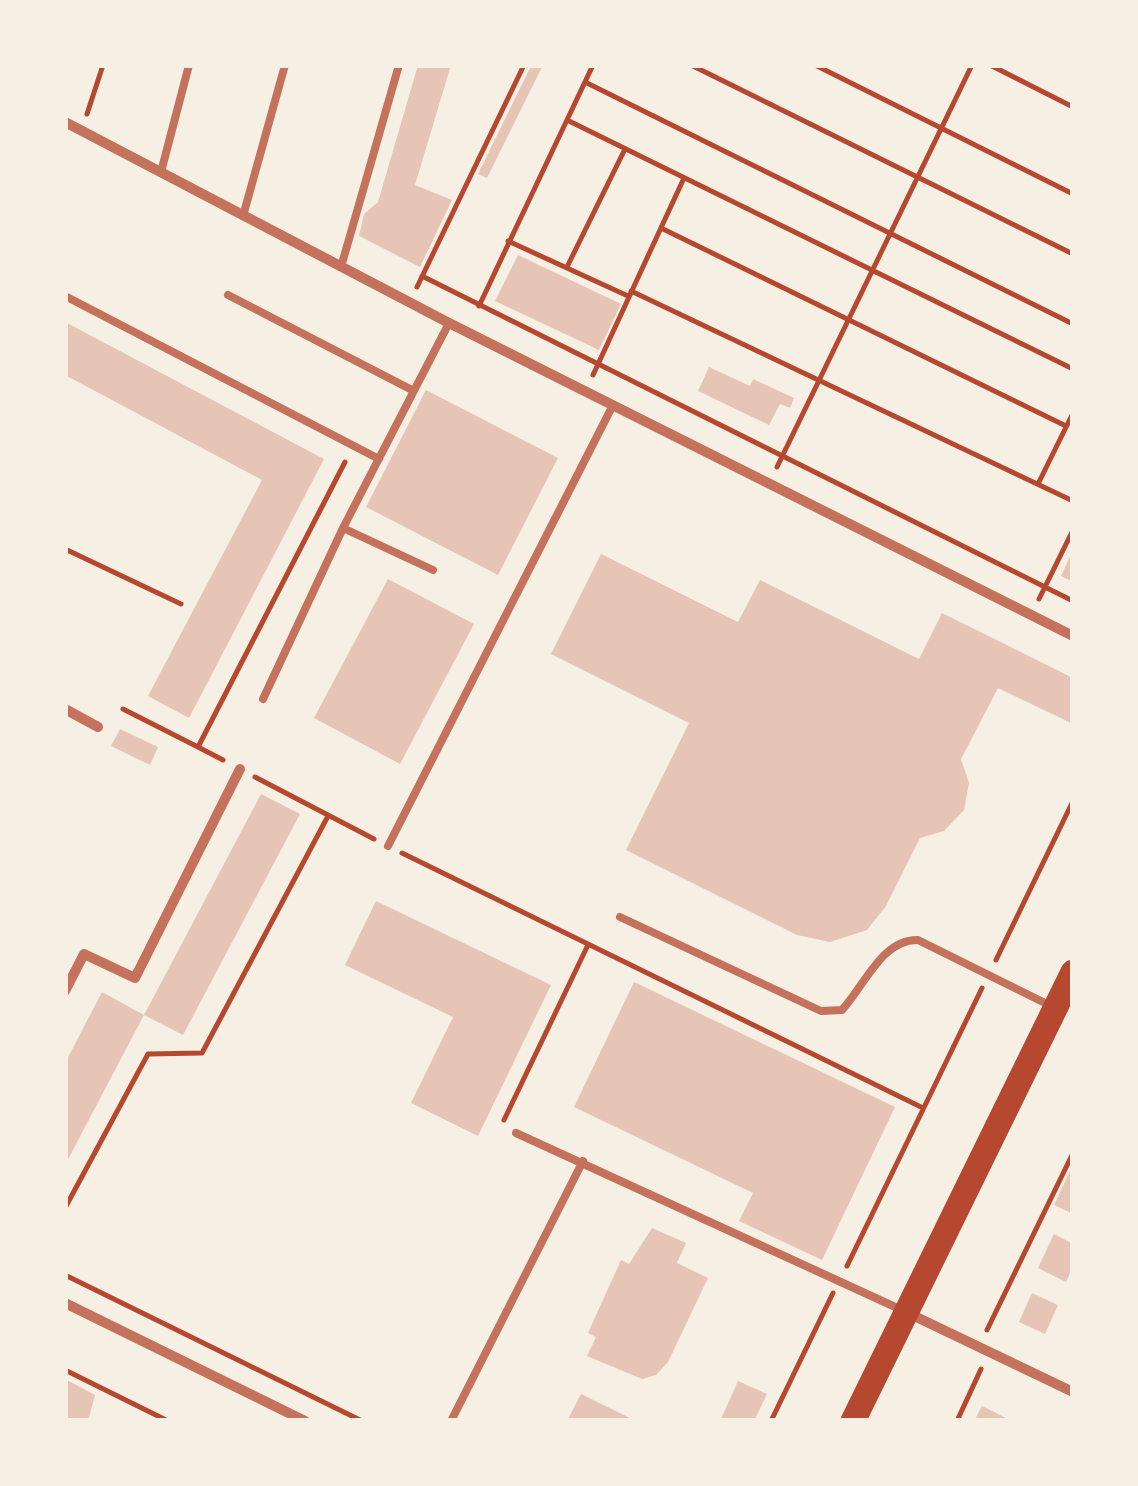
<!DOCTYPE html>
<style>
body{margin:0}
#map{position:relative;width:1138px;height:1486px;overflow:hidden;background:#f6efe4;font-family:"Sofia Sans Condensed",sans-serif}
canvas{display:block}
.frame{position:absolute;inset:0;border:68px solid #f6efe4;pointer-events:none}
</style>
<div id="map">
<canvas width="1138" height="1486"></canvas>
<div class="frame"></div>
</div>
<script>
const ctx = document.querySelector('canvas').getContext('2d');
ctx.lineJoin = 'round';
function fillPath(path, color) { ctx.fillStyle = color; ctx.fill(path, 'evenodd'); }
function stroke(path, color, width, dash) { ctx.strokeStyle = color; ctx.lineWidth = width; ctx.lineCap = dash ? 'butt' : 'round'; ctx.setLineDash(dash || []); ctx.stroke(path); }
fillPath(new Path2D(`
 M418,65H451L415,185L452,200L420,267L359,236L364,214L378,202Z
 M531,66L542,67L487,178L478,174Z
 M518,255L621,304L599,350L495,301Z
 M65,322L324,459L189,718L148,696L262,480L65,375Z
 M709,367L750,386L753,379L794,398L790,408L780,404L769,425L698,391Z
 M426,390L558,458L498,575L366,507Z
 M1073,550V582L1061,576Z
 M601,554L738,622L760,580L919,659L942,613L1073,678V724L998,688L961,759L969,783L964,810L944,831L920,838L886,906L867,930L830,942L797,935L626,850L689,723L551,654Z
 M388,579L474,624L400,764L314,718Z
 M120,729L158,747L150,765L111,746Z
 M261,794L300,814L183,1035L144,1015Z
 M376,901L551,985L478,1136L411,1103L453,1017L345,965Z
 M634,982L895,1107L822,1260L739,1221L753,1193L574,1107Z
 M102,992L144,1015L65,1165V1063Z
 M1073,1165V1214L1054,1205Z
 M652,1228L686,1243L677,1263L708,1278L668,1362L656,1375L642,1379L587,1356L596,1337L588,1333L621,1260L629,1264Z
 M1054,1234L1073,1244V1267L1066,1282L1038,1268Z
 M1032,1293L1058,1305L1045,1334L1019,1322Z
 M65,1379L95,1395L88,1421H65Z
 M738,1381L767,1394L754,1421H720Z
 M581,1394L636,1421H567Z
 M982,1406L1012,1421H974Z`), '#e6c5b7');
stroke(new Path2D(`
 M691,65L1073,254
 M815,65L1073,194
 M990,65L1073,107
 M585,82L1073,324
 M87,114L103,65
 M567,120L1073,369
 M661,228L1066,426
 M508,241L628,296
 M567,267L625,149
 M422,276L1073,601
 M417,287L524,65
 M631,291L1073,501
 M479,306L593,65
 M593,375L684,178
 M777,467L972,65
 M1038,484L1073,413
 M65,549L181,604
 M1039,599L1073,530
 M123,709L198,747
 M223,760L198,747L345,462
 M255,777L374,839
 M402,853L923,1108
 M996,960L1073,801
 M504,1120L587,947
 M65,1208L148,1054L202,1053L328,816
 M847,1266L982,988
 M65,1275L362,1421
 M987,1330L1073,1153
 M65,1370L168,1421
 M771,1421L833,1293
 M957,1421L981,1369`), '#b5482f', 5);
stroke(new Path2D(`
 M161,172L189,65
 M243,216L285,65
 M341,267L399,65
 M228,295L412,390
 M65,296L379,459
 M433,570L343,528L449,323
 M263,699L343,528
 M388,846L613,405
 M620,917L821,1011L842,1010C865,985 882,939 918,940L1051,1006
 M516,1133L904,1311
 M451,1421L583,1161`), '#c5725c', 8);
stroke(new Path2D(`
 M65,122L449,323L1073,636
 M65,709L98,727
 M65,991L84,954L135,978L240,769
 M65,1303L305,1421
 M908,1313L1073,1392`), '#c5725c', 10);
stroke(new Path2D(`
 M853,1421L1073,972`), '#b5482f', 25);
</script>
